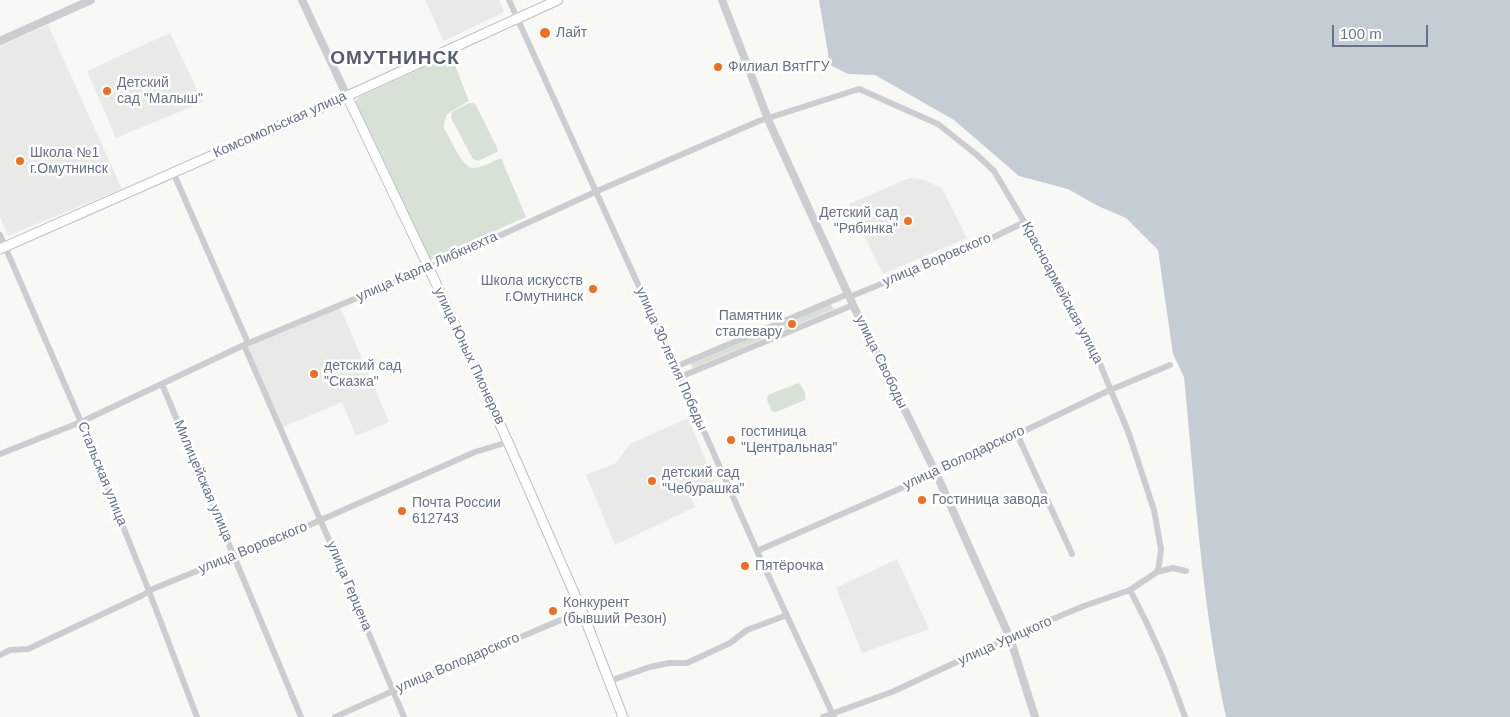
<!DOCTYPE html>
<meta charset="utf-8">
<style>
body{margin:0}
#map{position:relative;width:1510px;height:717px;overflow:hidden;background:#f8f8f5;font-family:Arial,sans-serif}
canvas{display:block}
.scale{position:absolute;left:1332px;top:25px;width:96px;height:22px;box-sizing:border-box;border:2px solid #657388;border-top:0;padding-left:6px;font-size:15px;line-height:18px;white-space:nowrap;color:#657388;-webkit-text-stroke:4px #fff;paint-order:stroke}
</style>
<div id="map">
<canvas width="1510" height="717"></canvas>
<div class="scale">100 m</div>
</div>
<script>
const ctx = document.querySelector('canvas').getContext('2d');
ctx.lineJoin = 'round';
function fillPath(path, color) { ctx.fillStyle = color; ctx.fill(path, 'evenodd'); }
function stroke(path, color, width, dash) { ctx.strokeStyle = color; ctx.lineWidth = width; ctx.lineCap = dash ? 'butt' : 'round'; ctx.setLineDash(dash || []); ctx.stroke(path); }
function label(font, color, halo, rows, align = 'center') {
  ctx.font = font + ' Arial,sans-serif'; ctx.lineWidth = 5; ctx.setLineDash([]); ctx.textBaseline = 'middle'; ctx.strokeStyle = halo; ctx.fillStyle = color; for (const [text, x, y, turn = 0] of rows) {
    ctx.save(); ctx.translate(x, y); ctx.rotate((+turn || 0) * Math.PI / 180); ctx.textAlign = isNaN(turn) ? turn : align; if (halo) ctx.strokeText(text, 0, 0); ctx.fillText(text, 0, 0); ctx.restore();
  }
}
fillPath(new Path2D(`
 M425,0H499L504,12L444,41Z
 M48,25L122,189L8,236L0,217V46Z
 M170,33L203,102L116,138L87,71Z
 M913,178L921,179L940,187L943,190L967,238L883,274L849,204L907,179Z
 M340,307L389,422L356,436L342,402L283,427L248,346Z
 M688,418L717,487L692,499L695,507L615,545L586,475L616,463L630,444Z
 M897,559L929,629L862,653L836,588Z`), '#e9e9e8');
fillPath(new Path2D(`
 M451,55L469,101L447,114L444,124V128C450,138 463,170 474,168C483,167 492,162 501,158L526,217L431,259L426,255L356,105V101L359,97Z
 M469,103H473L476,105L498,150L497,152L478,161L473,159L451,118L452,112Z
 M831,304L834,309L693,368L690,363Z
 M798,383C802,385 807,395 805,400L776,412L772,411L767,400L768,395Z`), '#d8e1d6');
fillPath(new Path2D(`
 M819,0H1510V717H1226C1202,606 1195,490 1184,377L1173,354L1158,250L1126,218L1098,206L1068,189L1019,176L954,120L875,75L848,74L830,65Z`), '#c4cdd4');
const secondary = new Path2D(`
 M347,96L429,268L508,442L582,611L623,717
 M0,249L347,96L558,0`);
stroke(secondary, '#bcc0c5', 11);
stroke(new Path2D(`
 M509,0L680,377L757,551L834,717
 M173,172L248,343
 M0,235L81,422L149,591L197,717
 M849,297L975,246L1025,222
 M244,345L336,556L404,717
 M675,367L848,294
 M680,377L853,305
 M162,384L301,717
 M1017,434L1072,554
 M0,454L81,422L244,345L429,268L595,192L759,121L859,89L938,124L977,155L994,171L1038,245L1098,359L1129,434L1154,510L1161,549L1159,565L1157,572
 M757,551L936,473L1110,390L1170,365
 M1130,590C1152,631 1170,673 1185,717
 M0,655L10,650L28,649L141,596L155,588L298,530L475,452L508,442
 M609,681L650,667L669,663H687L730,643L747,630L787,615
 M335,717L393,691L582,611
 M823,717L892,692L1019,633L1084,606L1130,590L1157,572L1173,568L1186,571`), '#cbcdd1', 6);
stroke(new Path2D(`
 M302,0L347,96
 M722,0L770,124L853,305L936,473L1010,638L1035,717
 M0,41L91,0`), '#cbcdd1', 8);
stroke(secondary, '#fff', 9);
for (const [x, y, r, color] of [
 [545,33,6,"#f06e1e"],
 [718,67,5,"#f06e1e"],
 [107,91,5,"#f06e1e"],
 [20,161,5,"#f06e1e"],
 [908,221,5,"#f06e1e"],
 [593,289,5,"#f06e1e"],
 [792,324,5,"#f06e1e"],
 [314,374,5,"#f06e1e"],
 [731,440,5,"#f06e1e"],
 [652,481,5,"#f06e1e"],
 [922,500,5,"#f06e1e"],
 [402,511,5,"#f06e1e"],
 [745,566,5,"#f06e1e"],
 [553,611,5,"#f06e1e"]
]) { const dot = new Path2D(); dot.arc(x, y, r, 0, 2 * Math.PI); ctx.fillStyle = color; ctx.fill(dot); stroke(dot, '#fff', 2); }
label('14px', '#657388', '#fff', [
 ["Лайт",556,33],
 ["Филиал ВятГГУ",728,67],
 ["Детский",117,83],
 ["сад \"Малыш\"",117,99],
 ["Школа №1",30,153],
 ["г.Омутнинск",30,169],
 ["Детский сад",898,213,"right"],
 ["\"Рябинка\"",898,229,"right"],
 ["Школа искусств",583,281,"right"],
 ["г.Омутнинск",583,297,"right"],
 ["Памятник",782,316,"right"],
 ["сталевару",782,332,"right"],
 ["детский сад",324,366],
 ["\"Сказка\"",324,382],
 ["гостиница",741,432],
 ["\"Центральная\"",741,448],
 ["детский сад",662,473],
 ["\"Чебурашка\"",662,489],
 ["Гостиница завода",932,500],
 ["Почта России",412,503],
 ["612743",412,519],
 ["Пятёрочка",755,566],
 ["Конкурент",563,603],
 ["(бывший Резон)",563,619]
], 'left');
label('14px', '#657388', '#fff', [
 ["Комсомольская улица",280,125,-24],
 ["улица Воровского",937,260,-23],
 ["улица Карла Либкнехта",427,267,-24],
 ["Красноармейская улица",1062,293,62],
 ["улица Юных Пионеров",469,356,65],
 ["улица 30-летия Победы",671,359,66],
 ["улица Свободы",881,362,64],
 ["улица Володарского",964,458,-25],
 ["Стальская улица",102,474,68],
 ["Милицейская улица",203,481,67],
 ["улица Воровского",253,548,-22],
 ["улица Герцена",349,586,67],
 ["улица Урицкого",1005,641,-24],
 ["улица Володарского",458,663,-23]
]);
ctx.letterSpacing = '1px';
label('bold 19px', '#545e6d', '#fff', [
 ["ОМУТНИНСК",395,59]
]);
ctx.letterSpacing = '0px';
</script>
